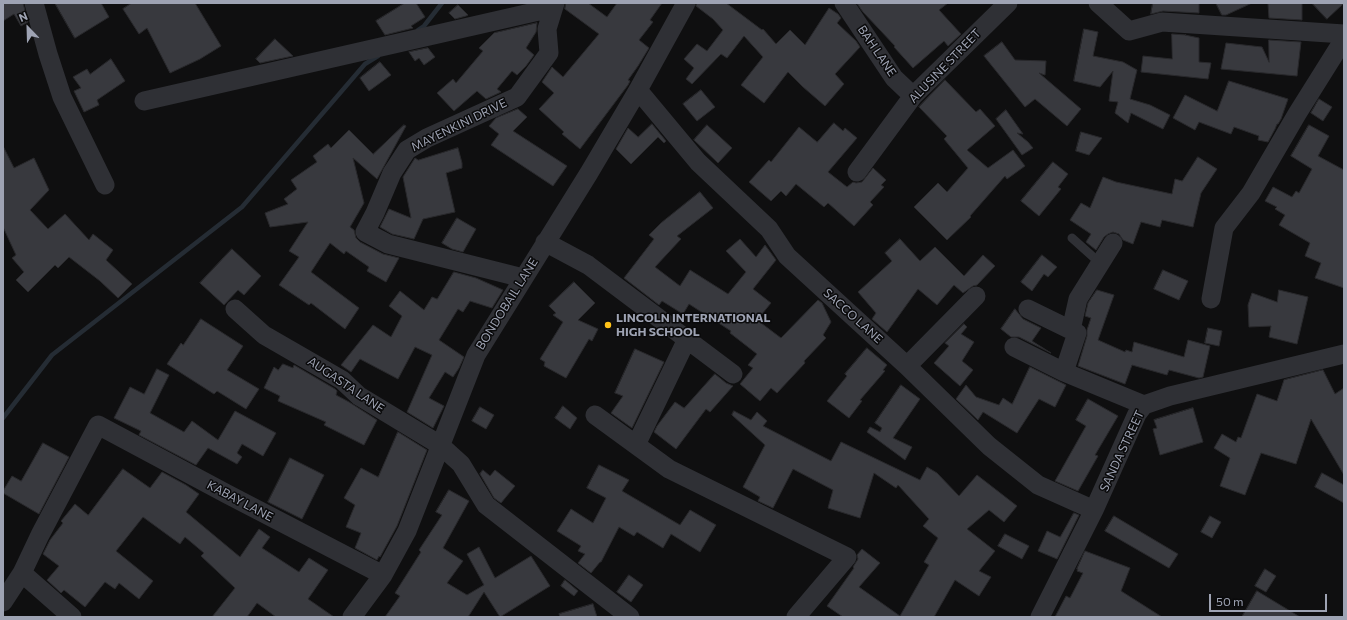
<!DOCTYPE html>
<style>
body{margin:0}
#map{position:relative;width:1347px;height:620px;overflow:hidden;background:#0f0f10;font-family:Commissioner,sans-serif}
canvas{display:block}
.frame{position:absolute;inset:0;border:4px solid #9ea3b3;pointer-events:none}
.north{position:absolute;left:8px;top:8px;width:40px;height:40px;-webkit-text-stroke:3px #0a0a0b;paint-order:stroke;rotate:337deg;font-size:11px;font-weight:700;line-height:16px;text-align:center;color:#9ea3b3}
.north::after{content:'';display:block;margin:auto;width:14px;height:18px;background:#9ea3b3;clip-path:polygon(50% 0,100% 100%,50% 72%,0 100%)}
.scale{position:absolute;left:1209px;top:594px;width:118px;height:18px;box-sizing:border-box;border:2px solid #9ea3b3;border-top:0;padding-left:5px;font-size:12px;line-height:14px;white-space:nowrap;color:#9ea3b3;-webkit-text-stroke:3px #0a0a0b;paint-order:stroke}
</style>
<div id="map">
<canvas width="1347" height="620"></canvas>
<div class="frame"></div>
<div class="north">N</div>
<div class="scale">50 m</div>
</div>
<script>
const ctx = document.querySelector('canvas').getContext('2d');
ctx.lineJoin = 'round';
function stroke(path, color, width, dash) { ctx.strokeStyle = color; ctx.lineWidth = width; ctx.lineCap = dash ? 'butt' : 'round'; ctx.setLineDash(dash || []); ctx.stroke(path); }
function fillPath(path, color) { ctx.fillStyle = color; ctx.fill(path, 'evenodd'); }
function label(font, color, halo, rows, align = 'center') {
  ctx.font = font + ' Commissioner,sans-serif'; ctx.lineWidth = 3; ctx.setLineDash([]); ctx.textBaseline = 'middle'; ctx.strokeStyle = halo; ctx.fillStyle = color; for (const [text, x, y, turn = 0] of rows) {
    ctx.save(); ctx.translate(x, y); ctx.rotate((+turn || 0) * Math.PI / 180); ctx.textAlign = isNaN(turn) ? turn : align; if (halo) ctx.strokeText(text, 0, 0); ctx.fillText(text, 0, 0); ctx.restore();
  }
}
stroke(new Path2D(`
 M418,30L424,26L442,3
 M3,418L52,355L242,207L365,64L378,56`), '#252c34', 4.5);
const building = new Path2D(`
 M3,3H23L28,22L21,26L14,14L3,21Z
 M55,3H101L109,17L75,38Z
 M132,3H195L221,46L200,59L170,73L147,28L139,34L123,9Z
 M405,3H416L425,17L411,26L413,28L385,35L376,21Z
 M566,3H588L607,17L617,3H662L650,20L653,22L639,40L649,48L638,66L628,80L630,81L628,85L580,149L562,134L564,132L539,109L554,93L542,82L552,67L563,77L599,34L565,9Z
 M697,3H726L762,30L763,29L776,44L790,30L805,45L829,8L838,14L841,18L837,23L856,41L860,47L835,74L844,84L825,106L803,87L788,72L764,103L741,85L763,57L744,36L727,58L721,54L692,84L686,79L694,68L684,59L697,44L707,51L723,30L713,19L696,6Z
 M857,3H948L939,10L961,34L948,46L944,41L913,68L894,47L895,46L863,12Z
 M1153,3H1199V13L1163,11L1151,14Z
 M1216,3H1252L1226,15H1222Z
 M1302,3V20L1269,18L1268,4Z
 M1312,3H1344L1327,19Z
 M458,5L468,15L466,16L455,19L449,13Z
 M537,23L536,32L526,48L534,55L526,66L517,75L512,71L497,89L501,92L486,99L477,91L454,111L437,93L453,79L456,83L483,51L479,48L494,33Z
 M1084,29L1098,32L1093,56L1123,62L1137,70L1130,99L1150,105L1170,115L1163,129L1131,113L1128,123L1115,113L1118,102L1109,101L1113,71L1100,87L1074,81Z
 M1172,34L1186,35H1185L1199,38V62L1211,63L1208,79L1141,72L1143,56L1172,59Z
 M275,39L293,56L260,63L256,59Z
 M1269,40L1301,42L1297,76L1221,69L1226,43L1262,47L1269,62Z
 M1002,42L1015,60L1046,61L1045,75L1039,73L1081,109L1067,126L1035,99L1025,107L984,56Z
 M428,48L435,57L424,65L419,58L415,61L409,52Z
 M111,59L125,81L97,100L99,105L84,112L74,91L81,88L73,77L87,69L90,74Z
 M380,62L391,75L369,91L360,78Z
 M945,80L976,112L980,109L995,126L967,150L988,168L1013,150L1025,166L1007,179L1005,176L970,216L971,217L947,240L914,207L938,183L947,192L968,168L944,139L947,136L919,107Z
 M1229,81L1288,99L1281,119L1278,124H1277L1275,129L1268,142L1258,140L1259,136L1234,127L1231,134L1199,122L1195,130L1173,118L1185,95L1217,111Z
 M701,90L715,107L697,121L683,104Z
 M1319,99L1332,107L1323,121L1311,113Z
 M518,109L527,117L513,131L567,166L553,186L491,145L499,134L489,126L496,118Z
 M1006,110L1023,134L1017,133L1028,142L1033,148L1022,155L996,119Z
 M834,123L843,131L845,128L857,138L828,172L847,187L853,182L856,183L862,182L873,168L886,180L881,185L884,187L870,202L873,205L854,226L828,203L824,207L796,184L786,196L781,191L771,201L749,182L769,160L771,162L799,127L817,142Z
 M652,124L666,141L664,143L658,137L631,164L616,149L628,128L638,137Z
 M404,125L406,126L377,179L353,158L364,203L350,227L354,230L356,238L360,242L383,254L399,258L386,282L367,271L369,267L346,251L344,254L330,243L311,272L359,308L345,329L311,303L309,305L279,285L299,257L289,251L308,222L270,227L265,213L288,204L284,199L297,189L291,180L317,162L313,156L328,144L331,148L349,130L373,154Z
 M707,125L732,148L718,163L694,140Z
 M1309,125L1329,136L1318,156L1344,170V288L1315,278L1321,263L1305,256L1310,243L1279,225L1285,215L1275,209L1277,207L1265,201L1273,187L1292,197L1296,191L1299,193L1312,169L1291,156Z
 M1081,132L1102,138L1089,155L1076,151Z
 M3,146L14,168L34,158L49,190L30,210L48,229L65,214L89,240L93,234L113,250L106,260L132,284L118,298L100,281L69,257L58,268L55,265L28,292L16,280L24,272L12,258L16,255L3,227Z
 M458,148L462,163V168L446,173L455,212L423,219L414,239L392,234L380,227L389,209L411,218L403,177L415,158L418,160Z
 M1198,157L1217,169L1201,193L1193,227L1162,220L1160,227L1141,222L1133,244L1123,240L1119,234L1113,232L1108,234L1104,237L1096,250L1086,242L1091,234L1070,220L1081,203L1090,208L1103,177L1116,182L1172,194L1175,179L1182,181Z
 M1053,162L1068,174L1058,187L1061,189L1039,216L1021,201Z
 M700,192L713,208L677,236L681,239L655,267L680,286L690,270L728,294L746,272L726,251L740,239L756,257L765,245L776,260L753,289L771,303L757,320L781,338L818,300L822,303L831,322L823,335L826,338L804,361L805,363L777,393L771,388L760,401L740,384L753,368L748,365L757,354L730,333L731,331L689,304L683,314L662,301L659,305L624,278L654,239L649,235L661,223Z
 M457,218L476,229L463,252L452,249L442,243Z
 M900,239L920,261L935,247L964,276L983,255L995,266L977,285L973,286L963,293L954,285L937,305L918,289L887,332L872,319L876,313L858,292L892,261L885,253Z
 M232,249L261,276L244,295L238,290L224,305L200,283Z
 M1042,255L1057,267L1048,277L1044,274L1032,291L1021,282Z
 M1163,270L1188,281L1179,300L1154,289Z
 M454,272L476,278L503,290L492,308L470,301L463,312L458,309L439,340L464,357L459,368L453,377L445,372L429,398L444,406L433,428L407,412L432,355L415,347L398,379L360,359L351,372L341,365L373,325L391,337L402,316L389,306L400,291L424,310L432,297L437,299Z
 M574,282L595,303L578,320L598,329L592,341L589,339L566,378L544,366L545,362L540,359L563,322L553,315L556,313L549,306Z
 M1097,290L1114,295L1098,340L1125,352L1126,350L1132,352L1134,342L1184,357L1188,340L1210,346L1203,377L1199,378L1169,370L1167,375L1132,365L1125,384L1078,366L1087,336V330L1091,318L1085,316L1088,303Z
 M1279,290L1308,297L1297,344L1269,337L1271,326L1249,327L1248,305L1252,293L1277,302Z
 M1015,309L1023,319L1041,328L1032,341L1051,353L1019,337H1011L1001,329Z
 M201,319L243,346L227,370L259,389L246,409L217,391L214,394L167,364L181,343L183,345Z
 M964,324L967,327L961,334L974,342L962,361L973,370L960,386L934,363L949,346L945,343Z
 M1208,328L1222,331L1219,346L1205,343Z
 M867,348L887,365L883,370L885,371L860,400L862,401L849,418L827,401L847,376L845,374Z
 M635,349L664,362L632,428L611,413L623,396L615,393Z
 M283,364L293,368L294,365L335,389L337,391L336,395L349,402L377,420L364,445L324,425L326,422L278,401L280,396L264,388L274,367L278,370Z
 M1030,367L1066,385L1055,407L1039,399L1017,433L983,412L978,420L956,399L966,385L976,397L999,405L1003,398L1012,404Z
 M157,369L169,375L150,413L184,432L192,421L218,440L235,411L276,433L263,456L242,444L237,453L242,457L237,464L208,448L196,465L139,435L141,431L114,418L130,387L144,394Z
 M1323,370L1335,394L1344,388V475L1311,419L1296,464L1261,453L1245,495L1220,486L1230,458L1214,448L1222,434L1236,442L1238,437L1241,438L1257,394L1277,401L1284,380Z
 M715,374L726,383L733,386L710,412L706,409L676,449L654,432L657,426L675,402L684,408Z
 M901,385L920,399L893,438L912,447L905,460L867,432L870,427L880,432L882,428L875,423Z
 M1088,399L1118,416L1095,455L1098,456L1078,491L1055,481L1086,426L1076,420Z
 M563,406L577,418L570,429L555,418Z
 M480,407L494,415L486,429L472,421Z
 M1193,408L1203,442L1160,455L1153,429L1157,428L1154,420Z
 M734,411L751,420L757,412L767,421L763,426L831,461L841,442L920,480L927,467L937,473L959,496L977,475L1017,506L1004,522L989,510L967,529L995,551L979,571L991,577L979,596L955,580L934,617H843L827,606L854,568L853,567L858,559L857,555L862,549L880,563L859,587L900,616L929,565L924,562L938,538L923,526L929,519L898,485L896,488L874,473L860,518L828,508L833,490L793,469L773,508L758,501L760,497L743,487L765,445L732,415Z
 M398,432L427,450L397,526L380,557L379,556L377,560L355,548L361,533L346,527L355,505L344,498L361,468L378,477Z
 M43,443L69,457L39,514L3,493V491L12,476L21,481Z
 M290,458L324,475L302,519L268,502Z
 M599,465L629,480L622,491L680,525L690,510L716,525L700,552L671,534L663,548L637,532L634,536L619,527L601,562H600L591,573L578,563L585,554L578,551L581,546L557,531L571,509L593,523L606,498L587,488Z
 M123,469L150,488L162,472L186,485L199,494L186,512L240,557L259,529L270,537L262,548L299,572L309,558L328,570L308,599L334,617H276L257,603L247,617H212L235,588L201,556L204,553L185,537L180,544L143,517L116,551L153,581L139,599L119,583L115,589L105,582L85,607L64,590L61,593L47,580L59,566L43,554L50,540L63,523L61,521L75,504L88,515Z
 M483,470L490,476L495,470L515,486L501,503L494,498L480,474Z
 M1322,473L1344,485V503L1315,487Z
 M449,490L469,501L443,548L463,561L447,583L467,595L484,585L467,554L479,547L495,578L531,556L550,586L500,617L484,592L468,617H385L400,596L395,593L421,552L419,550L442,515L436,512Z
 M1074,513L1079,515L1057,559L1038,551L1047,531L1060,537Z
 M1114,516L1178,554L1169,568L1105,531Z
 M1210,516L1221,522L1212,538L1201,532Z
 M1005,534L1029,546L1022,559L998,546Z
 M1085,551L1130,568L1121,591L1162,617H1055L1066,596L1070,598L1083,573L1077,571L1078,569H1077Z
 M1265,569L1276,576L1266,592L1255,586Z
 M629,575L643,585L631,602L617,592Z
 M565,580L578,591L574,596L561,586Z
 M1257,591L1300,617H1242Z
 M593,604L597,617H560L559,614Z`);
fillPath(building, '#38393e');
stroke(building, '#29292c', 1);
stroke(new Path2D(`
 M1072,238L1101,264`), '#2f3035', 9);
stroke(new Path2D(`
 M34,3L48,54L62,97L105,185
 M844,3L894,78L913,96
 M1098,3L1129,31L1162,22L1344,34
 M638,90L698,162L769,229L787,256L907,366L989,446L1038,485L1094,510
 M144,101L552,8
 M857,172L913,96L1008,3
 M545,242L588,265L733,374
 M1113,243L1078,299L1071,330L1077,333L1064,372L1144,405
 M523,278L388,244L365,232L375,213L392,173L407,150L427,138L517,97L549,53L547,29L555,3
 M1211,299L1224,228L1251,193L1297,114L1344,39
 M235,309L264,335L342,380L359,396L440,445L461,464L486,505L630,617
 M1028,309L1071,330
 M1014,347L1064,372
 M907,366L976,296
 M595,415L669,469L847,557L796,617
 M636,445L687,339
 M22,573L72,617
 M3,602L22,573L40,535L98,425L227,494L383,575
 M352,617L383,575L407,531L476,355L589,173L638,90L686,3
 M1040,617L1094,510L1137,414L1144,405L1170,396L1344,354`), '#2f3035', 19);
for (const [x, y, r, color] of [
 [608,325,4,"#ffc218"]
]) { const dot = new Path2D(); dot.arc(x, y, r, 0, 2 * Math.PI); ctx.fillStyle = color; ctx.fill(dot); stroke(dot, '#0a0a0b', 1.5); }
label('12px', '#9ea3b3', '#0a0a0b', [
 ["BAH LANE",877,51,56],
 ["ALUSINE STREET",945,66,-46],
 ["MAYENKINI DRIVE",459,125,-26],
 ["BONDOBAIL LANE",507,304,-58],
 ["SACCO LANE",853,316,42],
 ["AUGASTA LANE",346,385,34],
 ["SANDA STREET",1122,451,-65],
 ["KABAY LANE",240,501,28]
]);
label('bold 12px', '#9ea3b3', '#0a0a0b', [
 ["LINCOLN INTERNATIONAL",616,318],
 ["HIGH SCHOOL",616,332]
], 'left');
</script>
